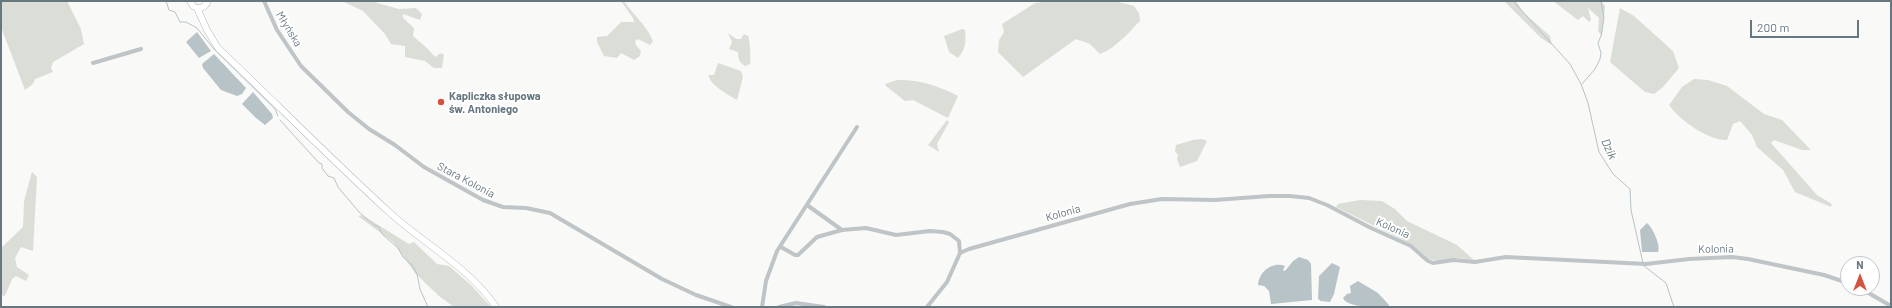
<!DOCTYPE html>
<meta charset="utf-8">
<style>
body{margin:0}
#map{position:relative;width:1892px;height:308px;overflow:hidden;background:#f9f9f8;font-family:Barlow,sans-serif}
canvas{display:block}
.frame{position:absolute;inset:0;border:2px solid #667780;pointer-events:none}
.north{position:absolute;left:1840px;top:256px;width:40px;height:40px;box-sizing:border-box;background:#fff;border:1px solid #c2c9cc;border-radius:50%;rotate:0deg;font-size:11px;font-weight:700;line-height:16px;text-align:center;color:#667780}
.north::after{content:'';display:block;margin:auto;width:14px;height:18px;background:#d4533e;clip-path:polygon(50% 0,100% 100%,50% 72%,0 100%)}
.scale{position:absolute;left:1750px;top:20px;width:109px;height:18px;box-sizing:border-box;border:2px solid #667780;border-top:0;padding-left:5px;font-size:12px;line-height:14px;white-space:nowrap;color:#667780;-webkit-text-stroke:3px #fff;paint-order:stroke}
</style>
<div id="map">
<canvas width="1892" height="308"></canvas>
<div class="frame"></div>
<div class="north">N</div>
<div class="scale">200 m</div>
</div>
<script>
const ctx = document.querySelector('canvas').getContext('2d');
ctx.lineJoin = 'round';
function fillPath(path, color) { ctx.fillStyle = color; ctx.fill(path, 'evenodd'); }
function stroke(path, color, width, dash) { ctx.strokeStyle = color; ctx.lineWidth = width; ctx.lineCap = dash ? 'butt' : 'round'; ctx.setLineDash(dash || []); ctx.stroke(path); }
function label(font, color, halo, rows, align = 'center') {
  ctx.font = font + ' Barlow,sans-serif'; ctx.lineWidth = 4; ctx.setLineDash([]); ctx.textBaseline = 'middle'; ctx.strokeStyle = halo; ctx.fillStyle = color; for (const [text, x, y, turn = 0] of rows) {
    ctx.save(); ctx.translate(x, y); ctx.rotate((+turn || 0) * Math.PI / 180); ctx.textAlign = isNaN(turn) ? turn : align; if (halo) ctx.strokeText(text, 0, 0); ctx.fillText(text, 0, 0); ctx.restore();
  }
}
fillPath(new Path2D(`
 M1,1H67L81,29L84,44L53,62L51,68L53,72L35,79L33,84L25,90L1,27Z
 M342,1H376L377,3L399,9L416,8L422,14L420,20L403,14V18L414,28L413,36L429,50L435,57L441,53L444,55L442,68H434L425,61L405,57V46L391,44L385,34L363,11Z
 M621,1H624C633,15 646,24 653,41L650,45L638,39L635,41L636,45L641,51L640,56L634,60L621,53L617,58L604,56L597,42V37L607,36L621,22H634L633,18Z
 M1051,1H1115L1134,6L1139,13L1140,21C1128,33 1116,48 1100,54L1090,44L1076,39L1023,77L998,52L999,40L1004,32L1002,24L1035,3Z
 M1504,1H1516L1524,13L1550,36L1552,45L1541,38Z
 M1553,1H1601L1605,6L1602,36L1598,31L1599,18L1588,8L1591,20L1589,22L1583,16L1578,20Z
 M1620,8L1634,16L1673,51L1679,68L1663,87L1654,94L1645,92L1610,62Z
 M962,29L965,30C966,42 966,49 958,58L949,52L944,36Z
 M728,33L736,39H741L744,34L748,36C750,39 751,60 750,64L745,66C739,62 738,59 738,52L729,49L732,42Z
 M718,63L741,71L743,77L737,100C727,94 712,87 708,75H714Z
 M1694,79L1708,80L1727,86L1764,114L1782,120L1811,150H1802L1774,140L1771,143L1817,195L1832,204L1831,207L1795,192L1783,170L1757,147L1752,135L1740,121L1733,124L1727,140C1709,141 1679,120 1669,105L1682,87Z
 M897,80C917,79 940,86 958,96L948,118L913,100L905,101L886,86L885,84Z
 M947,120L949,122L937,144L939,152L928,145Z
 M1202,139L1207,141L1197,161L1180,167L1177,159L1178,155L1175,151L1176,145L1193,140Z
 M32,172L37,177L33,251L21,247L15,258L17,267L29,275L26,281L16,276L12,279L5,296L1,295V248L23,227L24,201Z
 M1360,200L1382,201L1395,209L1407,221L1457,245L1474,260L1459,258L1438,261L1429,259L1413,245L1336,207L1338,204Z
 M362,215L409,244L414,242L437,264L449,266L471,285L491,307H454L439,296L415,273L393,242L358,216Z`), '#daded7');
fillPath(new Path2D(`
 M197,32L211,51L199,58L186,42Z
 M214,54L246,88L242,94L237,96L221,90L203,68L202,64Z
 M253,92L272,114L273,118L265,125L256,118L242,104Z
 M1647,223C1653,228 1661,246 1658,252H1642L1640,230Z
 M1299,257L1308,260L1311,264L1312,300L1271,304L1269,291L1264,286L1258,285C1259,271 1273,261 1285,266L1283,270L1285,271L1293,261Z
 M1332,263L1340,267L1334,294L1330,302L1321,301L1318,299L1319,276Z
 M1358,281L1378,293L1389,305V307C1377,307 1347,308 1343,298L1347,294L1351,293L1350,286Z`), '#b7c3c6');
stroke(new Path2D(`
 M166,1L169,10L175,12L180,22H186L197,28L213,48L275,109L278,116
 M1513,1L1570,64L1581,84L1588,103L1599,152L1613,174L1630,189L1631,210L1643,263
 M1582,84L1595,69L1600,59L1601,53L1598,43L1601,36L1604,18L1601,1
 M280,120L319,163L322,164V168L328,176L334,178L338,187L359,212L374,225L379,227L382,234L398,248L403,257L412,265L417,274L420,289L428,307
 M1644,266L1666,283L1674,307`), '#b7c3c6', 1);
const secondary = new Path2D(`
 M190,1L193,6C199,10 205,8 208,1
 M197,8L207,30L218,48C275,102 331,159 389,212C424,244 470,268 496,307`);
stroke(secondary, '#b4babe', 7);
stroke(new Path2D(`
 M264,1L277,30L301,66L348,112L369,129L395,145L424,167L483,200L503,207L526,208L550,213L662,279L696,295L731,307
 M93,63L141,49
 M807,205L842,230L866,228L896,235L930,231L943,232L950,234L959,241L960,253
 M781,247L795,255H798L817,237L842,230
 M1860,288L1891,306
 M762,307L766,281L777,251L857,127
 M779,307L796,303L824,307
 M927,307L947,282L960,253L969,249L1130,204L1162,199L1215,200L1269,196H1290L1309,198L1327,205L1371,228L1411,246L1428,261L1433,263L1454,260L1475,262L1506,257L1646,264L1689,259L1732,257L1748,259L1824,275L1848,283`), '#bfc4c7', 4);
stroke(secondary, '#fff', 6);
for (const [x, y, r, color] of [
 [441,102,4,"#d4533e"]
]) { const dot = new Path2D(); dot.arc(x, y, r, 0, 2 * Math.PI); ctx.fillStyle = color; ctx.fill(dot); stroke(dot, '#fff', 1.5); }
label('11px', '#667780', '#fff', [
 ["Młyńska",289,29,59],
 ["Stara Kolonia",466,180,28],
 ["Kolonia",1063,213,-16],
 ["Kolonia",1393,228,24],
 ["Kolonia",1716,249,-1]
]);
label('bold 11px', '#667780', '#fff', [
 ["Kapliczka słupowa",449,96],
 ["św. Antoniego",449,109]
], 'left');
label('italic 12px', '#627679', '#fff', [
 ["Dzik",1609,149,66]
]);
</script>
